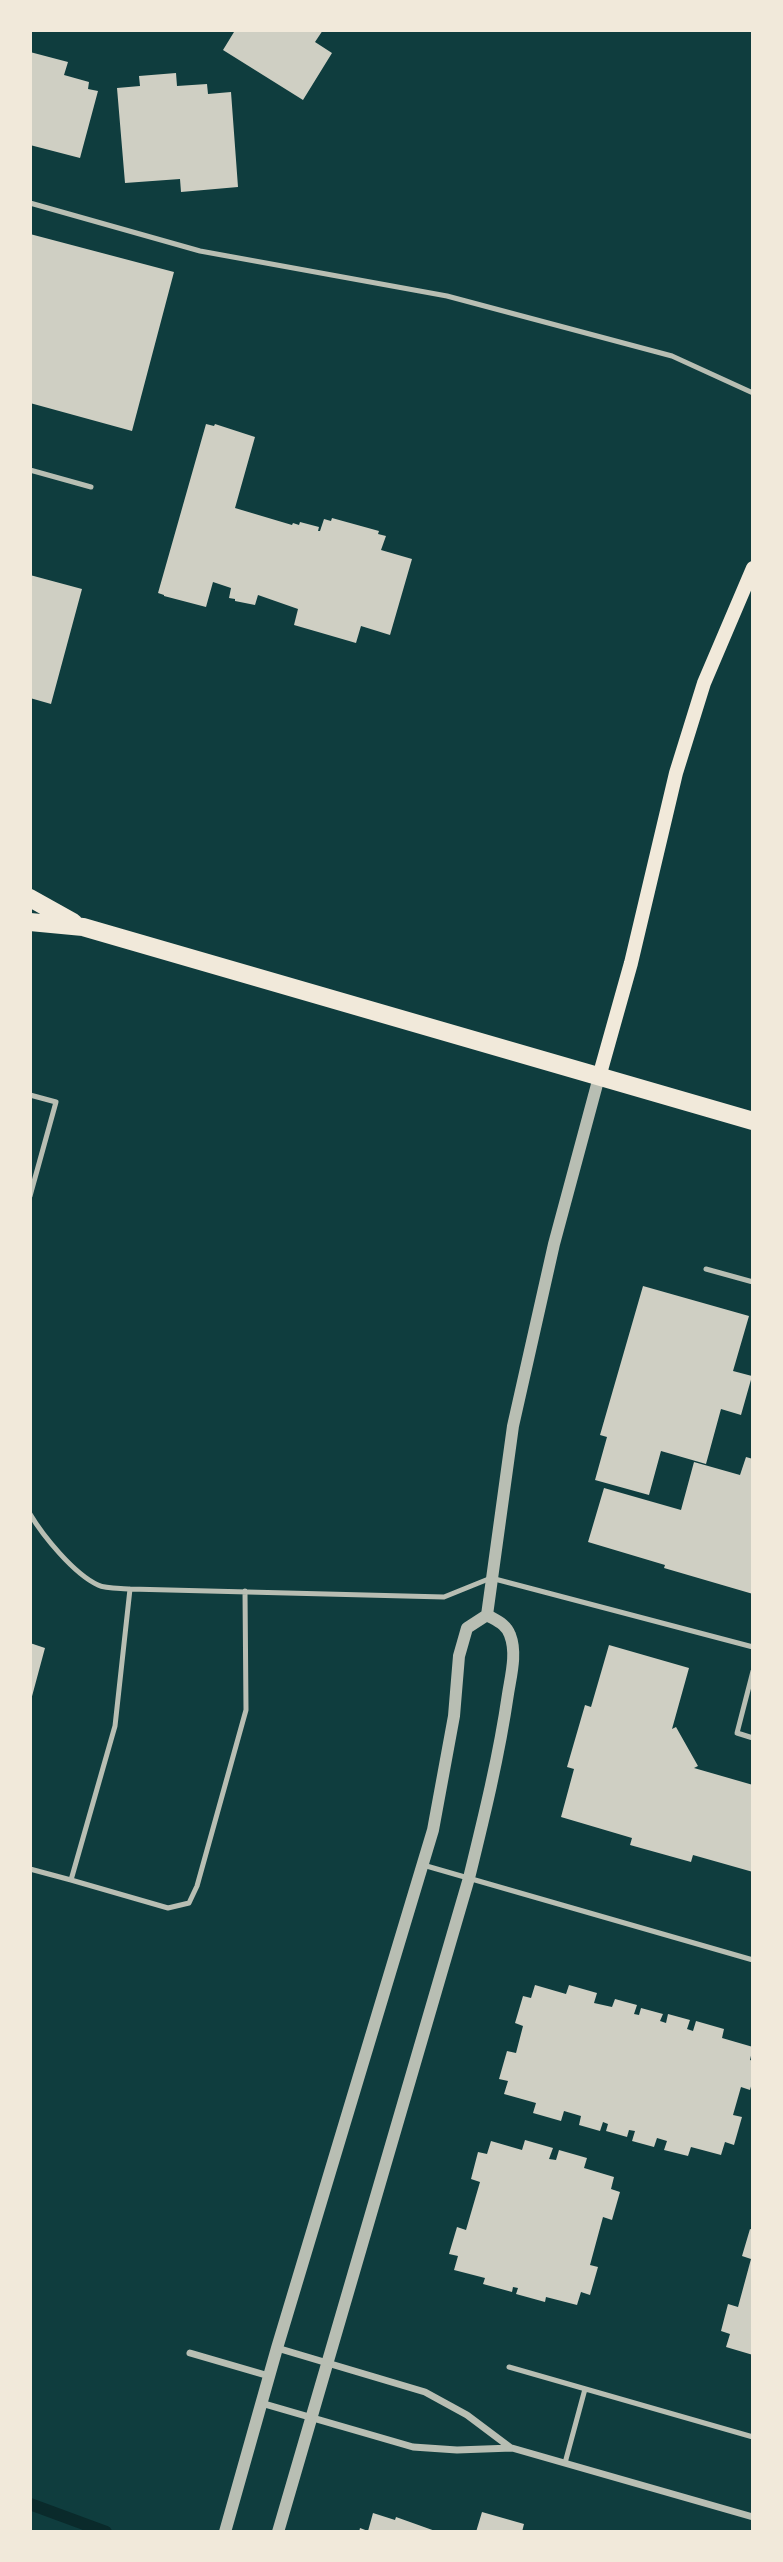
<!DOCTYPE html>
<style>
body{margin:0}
#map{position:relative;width:783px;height:2562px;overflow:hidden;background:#0f3d3e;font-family:"Roboto Serif",serif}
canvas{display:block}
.frame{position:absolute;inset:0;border:32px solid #f1e9da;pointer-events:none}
</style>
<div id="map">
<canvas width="783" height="2562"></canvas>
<div class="frame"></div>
</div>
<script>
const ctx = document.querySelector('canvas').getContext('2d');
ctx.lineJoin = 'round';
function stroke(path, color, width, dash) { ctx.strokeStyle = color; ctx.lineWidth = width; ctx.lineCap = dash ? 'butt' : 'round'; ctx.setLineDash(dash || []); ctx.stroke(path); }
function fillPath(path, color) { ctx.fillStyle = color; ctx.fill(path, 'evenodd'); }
stroke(new Path2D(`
 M30,2504L106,2532`), '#0a2a2b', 12);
fillPath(new Path2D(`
 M230,30H323L315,42L332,53L303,100L223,50L234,32Z
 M30,52L68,62L64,75L89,82L88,89L98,91L80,158L30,145Z
 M176,73L177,86L207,84L208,94L231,92L238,187L181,192L180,179L125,183L117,88L140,86L139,76Z
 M30,234L174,272L132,431L30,403Z
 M206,424L214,426L215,424L255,437L235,508L292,525L293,523L299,525L300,522L319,527L318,531H320L324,519L331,521L332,518L379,531L378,534L386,536L381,550L412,559L390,635L361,626L356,643L294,625L298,609L258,595L255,605L235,601V599L229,598L231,588L213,582L206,607L164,596V595L158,593Z
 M30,575L82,589L51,704L30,698Z
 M643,1286L749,1316L733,1371L752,1376L741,1415L721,1409L706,1464L661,1451L649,1495L595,1480L607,1437L600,1435Z
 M746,1457L753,1459V1594L664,1568L665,1565L588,1542L604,1488L681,1510L694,1462L740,1475Z
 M30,1643L45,1648L31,1700H30Z
 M609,1645L689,1668L672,1729L676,1727L698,1766L694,1768L753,1785V1872L693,1855L691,1862L630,1845L632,1838L561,1817L574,1769L567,1767L585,1705L591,1707Z
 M535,1985L566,1994L569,1985L597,1993L594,2003L612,2007L615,1999L637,2005L634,2014L639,2015L641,2008L663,2014L660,2021L666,2023L668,2014L690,2020L687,2029L693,2031L696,2021L724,2029L722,2038L753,2047L750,2060L753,2061V2079L750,2090L741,2087L733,2115L742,2117L734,2145L725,2142L721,2155L691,2147L688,2156L664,2150L667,2141L657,2138L654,2147L632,2141L635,2131L629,2130L627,2137L606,2131L608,2124L603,2122L600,2131L579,2125L581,2116L564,2111L561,2121L533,2113L536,2103L504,2094L508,2081L499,2079L507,2051L516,2053L523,2026L515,2023L523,1996L531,1998Z
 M525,2140L553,2148L549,2159L556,2160L559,2150L587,2158L584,2168L614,2177L611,2189L620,2192L612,2220L603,2217L590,2265L598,2267L590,2295L581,2292L577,2305L546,2297L545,2302L516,2294L518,2288L513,2287L512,2292L483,2284L485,2278L454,2270L458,2256L449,2254L457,2227L466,2230L480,2182L471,2179L478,2152L487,2154L491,2141L522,2150Z
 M750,2229L753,2230V2355L726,2347L730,2334L721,2331L728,2304L738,2307L751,2259L742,2256Z
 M482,2512L524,2524L522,2532H476Z
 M373,2513L395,2520L396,2517L438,2532H359L360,2528L368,2531Z`), '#cfcfc3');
stroke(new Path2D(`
 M30,203L200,251L447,296L672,356L753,393
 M30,470L91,487
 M30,1095L56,1102L30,1196
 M706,1269L753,1282
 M30,1514C43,1536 74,1574 98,1585C106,1589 121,1588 130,1589L444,1597L491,1578L753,1647
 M753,1671L737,1733L753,1738
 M423,1865L753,1960
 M30,1869L71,1880L115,1726L130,1589
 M71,1880L168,1908L189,1903L197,1886L246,1710L245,1591
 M509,2367L753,2437
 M565,2463L585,2389`), '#b8beb3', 5);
stroke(new Path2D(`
 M277,2348L425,2392L467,2415L511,2448
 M190,2353L269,2376
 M261,2403L413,2447L457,2450L512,2448L753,2517`), '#b8beb3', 7);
stroke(new Path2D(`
 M487,1615L513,1426L554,1244L599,1077
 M225,2532L277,2348L433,1830L454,1716L459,1656L467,1628L487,1615
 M278,2532L469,1878C484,1817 499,1756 508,1694C511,1675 517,1653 510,1635C506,1624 497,1621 487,1615`), '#b8beb3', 12);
stroke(new Path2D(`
 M599,1077L631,963L676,773L704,683L753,568`), '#f1e9da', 14);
stroke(new Path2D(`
 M30,898L73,922
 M30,922L83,927L753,1121`), '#f1e9da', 18);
</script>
